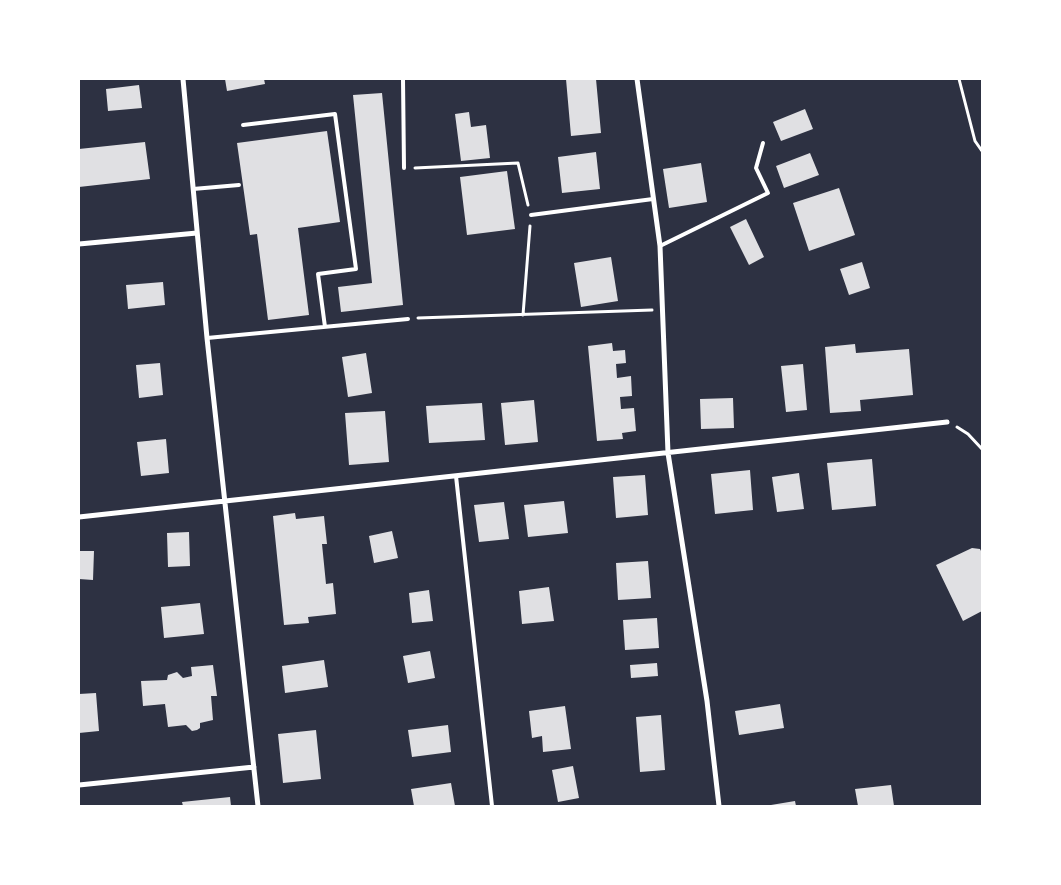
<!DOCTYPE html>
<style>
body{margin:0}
#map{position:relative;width:1061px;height:885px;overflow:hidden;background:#2d3142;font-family:Roboto,sans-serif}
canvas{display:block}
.frame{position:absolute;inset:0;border:80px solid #fff;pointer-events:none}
</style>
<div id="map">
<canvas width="1061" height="885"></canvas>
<div class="frame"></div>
</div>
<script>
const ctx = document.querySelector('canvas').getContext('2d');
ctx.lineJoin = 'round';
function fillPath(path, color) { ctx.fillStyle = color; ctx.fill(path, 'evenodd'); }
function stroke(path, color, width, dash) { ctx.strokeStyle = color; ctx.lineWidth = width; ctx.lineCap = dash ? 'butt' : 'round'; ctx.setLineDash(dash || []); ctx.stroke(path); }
fillPath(new Path2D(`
 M225,79H264L265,84L227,91Z
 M566,79H596L601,133L571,136Z
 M139,85L142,108L108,111L106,89Z
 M382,93L403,305L341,312L338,287L372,283L353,95Z
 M805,109L813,129L781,141L773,122Z
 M469,112L471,127L486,125L490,158L461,161L455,114Z
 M327,131L340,222L298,228L309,315L268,320L257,234L250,235L237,143Z
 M145,142L150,179L79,187V149Z
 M596,152L600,189L562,193L558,157Z
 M810,153L819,175L784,188L776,166Z
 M701,163L707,202L669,208L663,169Z
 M507,171L515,229L467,235L460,177Z
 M839,188L855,235L809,251L793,203Z
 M746,219L764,257L749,265L730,227Z
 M611,257L618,301L581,307L574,263Z
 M862,262L870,288L849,295L840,269Z
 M163,282L165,305L128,309L126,285Z
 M612,343L613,351L625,350L626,363L616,364L617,378L631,376L632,396L620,397L621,409L634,408L636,431L622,433L623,439L597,441L588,346Z
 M855,344L856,353L909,349L913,395L860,400L861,411L830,413L825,347Z
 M366,353L372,393L348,397L342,357Z
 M160,363L163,395L139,398L136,365Z
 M803,364L807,410L786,412L781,366Z
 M733,398L734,428L701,429L700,399Z
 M534,400L538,442L505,445L501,403Z
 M482,403L485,440L429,443L426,406Z
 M385,411L389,462L349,465L345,413Z
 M166,439L169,473L141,476L137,442Z
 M872,459L876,506L832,510L827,463Z
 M750,470L753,510L715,514L711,474Z
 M799,473L804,509L777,512L772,477Z
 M645,475L648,515L616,518L613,477Z
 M564,501L568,533L528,537L524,505Z
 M504,502L509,539L479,542L474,505Z
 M295,513L296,519L324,516L327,544H322L326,584L333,583L336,614L308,617L309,623L284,625L273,516Z
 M392,531L398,558L374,563L369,536Z
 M189,532L190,566L168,567L167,533Z
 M972,548L980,549L982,553V611L963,621L936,565Z
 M79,551H94L93,580L79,579Z
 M648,561L651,598L618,600L616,563Z
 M549,587L554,621L522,624L519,591Z
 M429,590L433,621L412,623L409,593Z
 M200,603L204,634L164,638L161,607Z
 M657,618L659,648L625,650L623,620Z
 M430,651L435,678L408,683L403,656Z
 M324,660L328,687L285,693L282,666Z
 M657,663L658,676L631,678L630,665Z
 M213,665L217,696H211L213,720L200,723V728L197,730L192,731L186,725L168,727L165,704L143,706L141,681L167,680L168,675L177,672L183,678L192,676L191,667Z
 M96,693L99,731L79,733V694Z
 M780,704L784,728L739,735L735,711Z
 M565,706L571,749L543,752L542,736L532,738L529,711Z
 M661,715L665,770L640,772L636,717Z
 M448,725L451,752L412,757L408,730Z
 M316,730L321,779L283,783L278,734Z
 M573,766L579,798L558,802L552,770Z
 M451,783L455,806H414L411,789Z
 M891,785L894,806H858L855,789Z
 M230,797L231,806H183L182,802Z
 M795,801L796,806H771V805Z`), '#e0e0e3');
stroke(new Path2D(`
 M959,79L975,141L982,151
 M415,168L518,163L528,205
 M523,315L530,226
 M418,318L652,310
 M957,427L968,434L982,449`), '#fff', 3);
stroke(new Path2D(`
 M403,79L404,168
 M243,125L335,114L356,269L318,274L325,327
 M193,189L239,185
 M531,215L653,199
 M660,246L768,193L756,168L763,143
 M207,338L408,319
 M456,476L492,806`), '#fff', 4);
stroke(new Path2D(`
 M183,79L207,338L258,806
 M637,79L660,246L668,453L707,701L719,806
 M79,244L197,233
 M79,517L947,422
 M79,785L254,767`), '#fff', 5);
</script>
